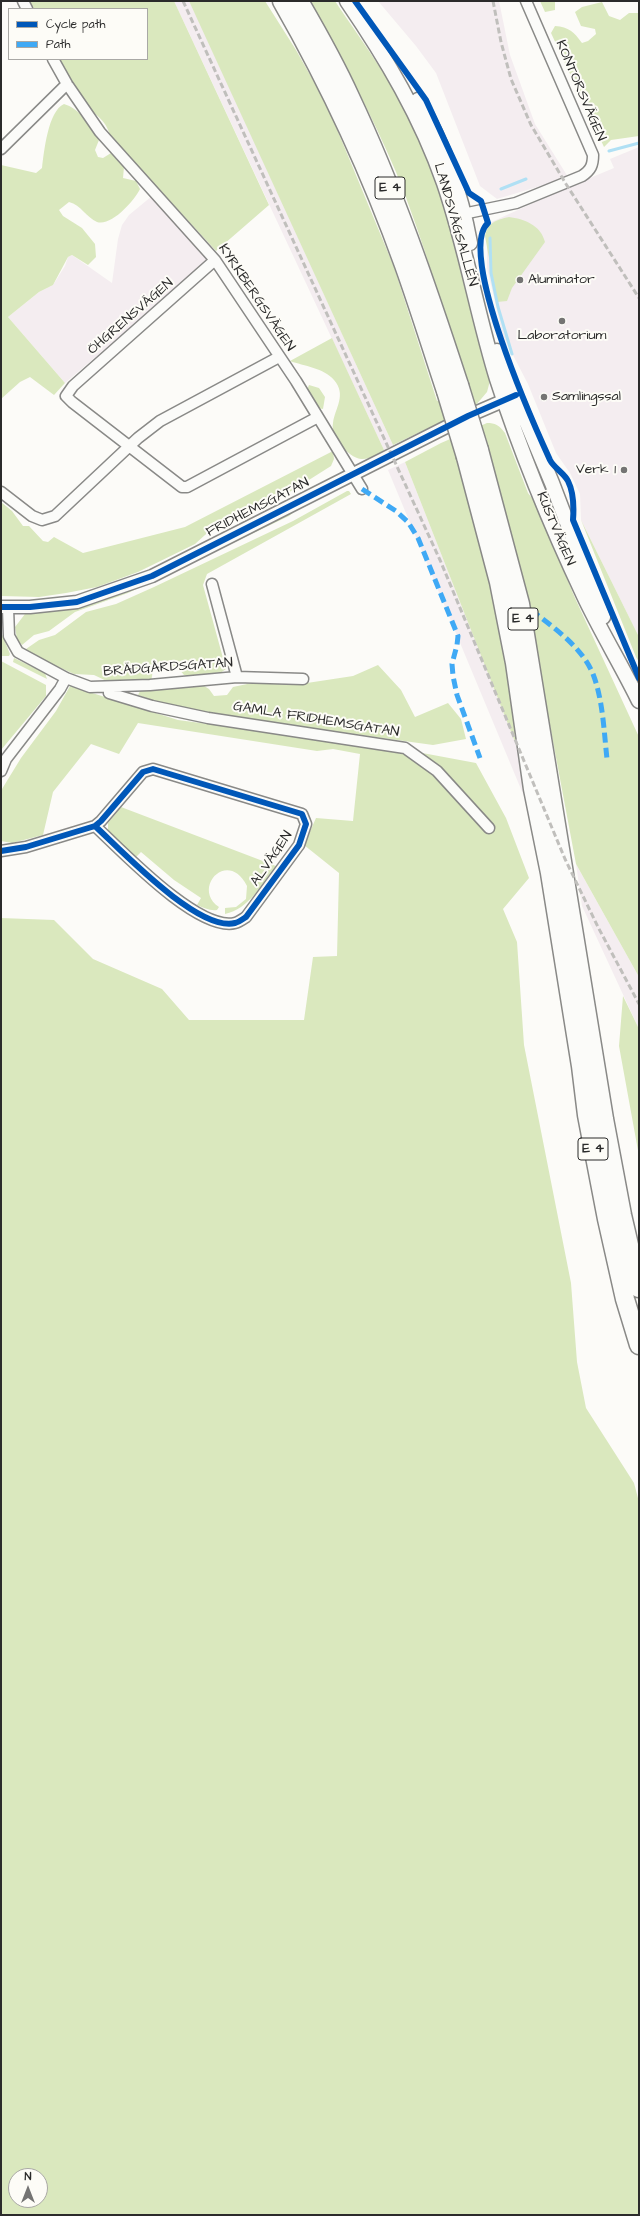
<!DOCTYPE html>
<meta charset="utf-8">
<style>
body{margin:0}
#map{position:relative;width:640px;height:2216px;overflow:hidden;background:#fcfbf8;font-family:"Architects Daughter",sans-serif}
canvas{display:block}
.frame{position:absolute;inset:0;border:2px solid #2b2b2b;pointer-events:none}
.legend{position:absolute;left:8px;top:8px;width:140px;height:52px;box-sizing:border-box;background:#fdfcf7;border:1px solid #a9a8a5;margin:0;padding:5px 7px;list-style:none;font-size:12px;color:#2b2b2b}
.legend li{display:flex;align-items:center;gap:8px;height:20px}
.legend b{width:20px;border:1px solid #a9a8a5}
.north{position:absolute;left:8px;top:2168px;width:40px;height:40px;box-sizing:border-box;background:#fdfcf7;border:1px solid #a9a8a5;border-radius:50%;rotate:0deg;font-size:11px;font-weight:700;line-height:16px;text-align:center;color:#2b2b2b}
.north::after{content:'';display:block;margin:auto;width:14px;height:18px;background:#747473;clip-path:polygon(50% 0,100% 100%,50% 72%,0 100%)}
</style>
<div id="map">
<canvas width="640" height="2216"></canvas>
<div class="frame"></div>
<ul class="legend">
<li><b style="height:5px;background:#0057b8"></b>Cycle path</li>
<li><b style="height:5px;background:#3fa9f5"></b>Path</li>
</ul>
<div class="north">N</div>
</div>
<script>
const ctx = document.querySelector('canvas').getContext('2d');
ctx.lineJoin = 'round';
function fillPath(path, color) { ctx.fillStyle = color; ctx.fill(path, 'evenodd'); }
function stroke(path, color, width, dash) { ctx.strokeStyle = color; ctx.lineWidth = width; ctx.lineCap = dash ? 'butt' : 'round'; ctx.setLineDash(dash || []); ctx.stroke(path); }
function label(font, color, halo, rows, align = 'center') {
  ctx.font = font + ' "Architects Daughter",sans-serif'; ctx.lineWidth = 4; ctx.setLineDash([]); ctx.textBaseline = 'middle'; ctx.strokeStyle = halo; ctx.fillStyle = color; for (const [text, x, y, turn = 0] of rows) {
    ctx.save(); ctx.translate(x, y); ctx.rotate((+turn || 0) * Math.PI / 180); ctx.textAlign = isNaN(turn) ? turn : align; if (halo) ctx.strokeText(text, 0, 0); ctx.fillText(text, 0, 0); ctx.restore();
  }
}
fillPath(new Path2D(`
 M174,1H189L197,17L393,445L384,450Z
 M378,1H499L510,55L535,124L573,185L614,168L610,159L639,147V637L581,520L580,494L570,473L556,453L528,384L503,336L487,268V224L562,190L557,181L497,199L480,186L436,73L416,46Z
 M152,196L208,256L206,263L65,383L8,317L39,292L53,285L65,266L68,257L72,255L112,283L118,239L122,225L129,215Z
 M405,462L526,770L533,818L388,470Z
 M576,864L639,977V1029L582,906Z`), '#f4edf0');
fillPath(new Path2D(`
 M27,1H174L269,205L216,251L110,136C106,118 94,116 84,102C74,89 66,74 58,59H147V9H31Z
 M189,1H265L296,50L327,105L394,267L437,401L467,386C444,314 424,241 396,172C371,113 341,57 310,1H335C365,46 399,91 421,140C454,212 471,300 491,377L487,392L476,405L393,445Z
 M540,1H555V10L545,12Z
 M602,2L609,16L620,20L629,13H639V136L611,140L604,147L551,33L555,26C569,27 574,32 582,43L588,41L596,34L595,29L581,26L575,12L582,7Z
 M64,104C78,108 93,126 99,140L95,150L98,157L103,158L111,153L124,167L123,178L136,181L140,189C135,200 111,227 97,222C87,218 81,205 69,202L59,210L63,216L82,228L95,244L96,257L88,265L72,255L68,257L53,285L39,292L8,317L65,383L54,395L30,377L20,382L1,399V165L36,173L42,168C44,152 48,111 64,104Z
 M509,217C524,219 541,225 545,242L512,288L507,301L497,302L485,236C488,222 496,220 509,217Z
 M332,338L384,450C378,454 369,460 361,459C348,457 330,437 333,423C335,408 347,395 334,380C324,368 304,366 290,361Z
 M309,385L319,388L325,397L323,409L318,408L307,390Z
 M487,423C495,423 499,425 505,433L528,493L535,502L575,598L639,737V977L576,864L527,603L486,438L460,449L495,586L526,770L405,462L441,443Z
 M333,451L334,459L331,466L301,485L278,499L245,508L215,526L195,544L138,572L97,587L66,593L39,597L1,596V502L12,511L23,526H29L43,541L48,542L54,537L83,553L185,527Z
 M347,491H349L351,494L207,574L203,585L226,669L217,675L194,677L184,675L178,668L164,663L153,670L151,682L113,684L94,675L74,674L26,652V649L39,640L55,635L86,612L116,604L154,587L293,521Z
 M294,512L289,516L128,593L75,612L49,631L34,635L22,645L17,639L15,627L25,614L74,608L127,591Z
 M581,520L639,637V662L636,657Z
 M1,632L10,654L9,656H1Z
 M14,658L45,673L47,679L13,662Z
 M1,661L46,685V696L1,750Z
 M378,665L401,690L415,717L448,703L461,719L466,739L433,745L180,710L138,695L141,689L201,684L209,689L214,696L227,695L233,687L252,683H307L353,676Z
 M70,686L178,720L417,752L476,763L506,818L529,878L503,909L517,942L524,1045L571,1283L577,1362L586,1408L634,1483L639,1502V2215H1V918L54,920L93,959L162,989L189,1020H304L313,957L337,956L339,873L304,845L316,818L353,821L360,754L333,749L317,751L138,723L119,754L91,744L53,792L43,835L12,843L1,841L2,789L21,758L56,711ZM16,2176H40V2200H16Z
 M121,807L276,866C262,884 249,909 225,914V908L236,907L246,899L247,886C228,848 191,888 219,907L217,910C210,911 204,908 197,905L201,898L174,880L141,852L136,857L108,832V823Z
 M623,996L639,1029V1156L619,1046Z`), '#dae8be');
stroke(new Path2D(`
 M609,151L639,143
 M501,189L526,179
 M490,238L491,273L498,307L512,354`), '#b0e0f4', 3);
const minor = new Path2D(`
 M23,1L27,9
 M53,59L67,84L100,132L215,260L296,381L362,489
 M1,149L67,84
 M458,215L516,203L582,176C591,170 593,165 593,155L526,1
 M215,260L73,386L66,396L72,402L182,487H187L318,417
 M1,492L32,516L42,520L55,516L138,438L160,421L279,357
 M212,584L237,677
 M8,608L9,636L18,652L66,678L90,687L150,685L237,677L303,679
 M109,693L152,706L208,718L405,748L437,771L489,828
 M1,771L6,759L60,689L66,678
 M1,851L26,847L95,826C121,850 198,932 235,923C239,922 243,919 246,917L299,845L306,824L302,814L153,769L143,772L101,821L95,826`);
const tertiary = new Path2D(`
 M1,607H30L77,602L152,576L468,416L512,397`);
const secondary = new Path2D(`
 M347,1C386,58 421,117 444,183C466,247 477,314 497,379C521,453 551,526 584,596C601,632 622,666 639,701
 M418,100C444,145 461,193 470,243
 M497,351L552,483L603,617`);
const motorway = new Path2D(`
 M282,1C330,85 371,173 404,265C419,307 432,349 446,391
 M299,1C317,32 335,64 350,97C394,190 427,287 459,385
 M479,450L520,604L604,1119L622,1215L639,1288
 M466,457L499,582L515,663L533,789L550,873L581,1066L587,1115L607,1219L625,1299L639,1345`);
stroke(minor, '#898987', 13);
stroke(tertiary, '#898987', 15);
stroke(secondary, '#898987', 17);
stroke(motorway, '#898987', 21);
stroke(minor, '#fbfbf9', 10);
stroke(tertiary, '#fbfbf9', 12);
stroke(secondary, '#fbfbf9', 14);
stroke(motorway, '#fbfbf9', 18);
stroke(new Path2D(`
 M183,1L440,560L565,859L598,927L639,1004
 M493,1L501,42L511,79L531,125L566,184L639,298`), '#c0bfbc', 3, [6, 3]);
const motorwayBridge = new Path2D(`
 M459,385L479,450
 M446,391L466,457`);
stroke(motorwayBridge, '#898987', 21, []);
stroke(motorwayBridge, '#fbfbf9', 18);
stroke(new Path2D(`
 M362,489L396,511L408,522L418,538L458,636L457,645L452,664L453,676L457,695L480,758
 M531,610C553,627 582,647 593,674C603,700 604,732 607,759`), '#3fa9f5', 5, [10, 5]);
stroke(new Path2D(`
 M355,1L426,100L469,193L481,201L488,223C456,251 534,425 550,460C554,468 564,473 568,481C574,493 574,507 573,520L639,678
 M1,607H30L77,602L152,576L468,416L516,395
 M1,851L26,847L95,826C121,850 198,932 235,923C239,922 243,919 246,917L299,845L306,824L302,814L153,769L143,772L101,821L95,826`), '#0057b8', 6);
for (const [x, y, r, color] of [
 [520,280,4,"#747473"],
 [562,321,4,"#747473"],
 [544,397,4,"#747473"],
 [624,470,4,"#747473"]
]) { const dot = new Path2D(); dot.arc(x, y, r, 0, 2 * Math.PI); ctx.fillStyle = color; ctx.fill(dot); stroke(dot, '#fdfcf7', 1.5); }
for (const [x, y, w] of [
 [390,188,30],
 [523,619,30],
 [593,1149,30]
]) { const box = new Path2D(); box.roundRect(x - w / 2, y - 11, w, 22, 3); ctx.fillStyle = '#fdfcf7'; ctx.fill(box); stroke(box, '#2b2b2b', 1); }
label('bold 13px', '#2b2b2b', null, [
 ["E 4",390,188],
 ["E 4",523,619],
 ["E 4",593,1149]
]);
label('14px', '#2b2b2b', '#fdfcf7', [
 ["KONTORSVÄGEN",580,91,67],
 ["LANDSVÄGSALLÉN",455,225,74],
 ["KYRKBERGSVÄGEN",256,298,56],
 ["ÖHGRENSVÄGEN",131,317,-41],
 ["FRIDHEMSGATAN",258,508,-27],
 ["KUSTVÄGEN",555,529,67],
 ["BRÄDGÅRDSGATAN",168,668,-4],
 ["GAMLA FRIDHEMSGATAN",316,720,9],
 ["ALVÄGEN",272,859,-56]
]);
label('14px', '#2b2b2b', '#fdfcf7', [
 ["Aluminator",528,280],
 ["Laboratorium",562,336,"center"],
 ["Samlingssal",552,397],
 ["Verk 1",616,470,"right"]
], 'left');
</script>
